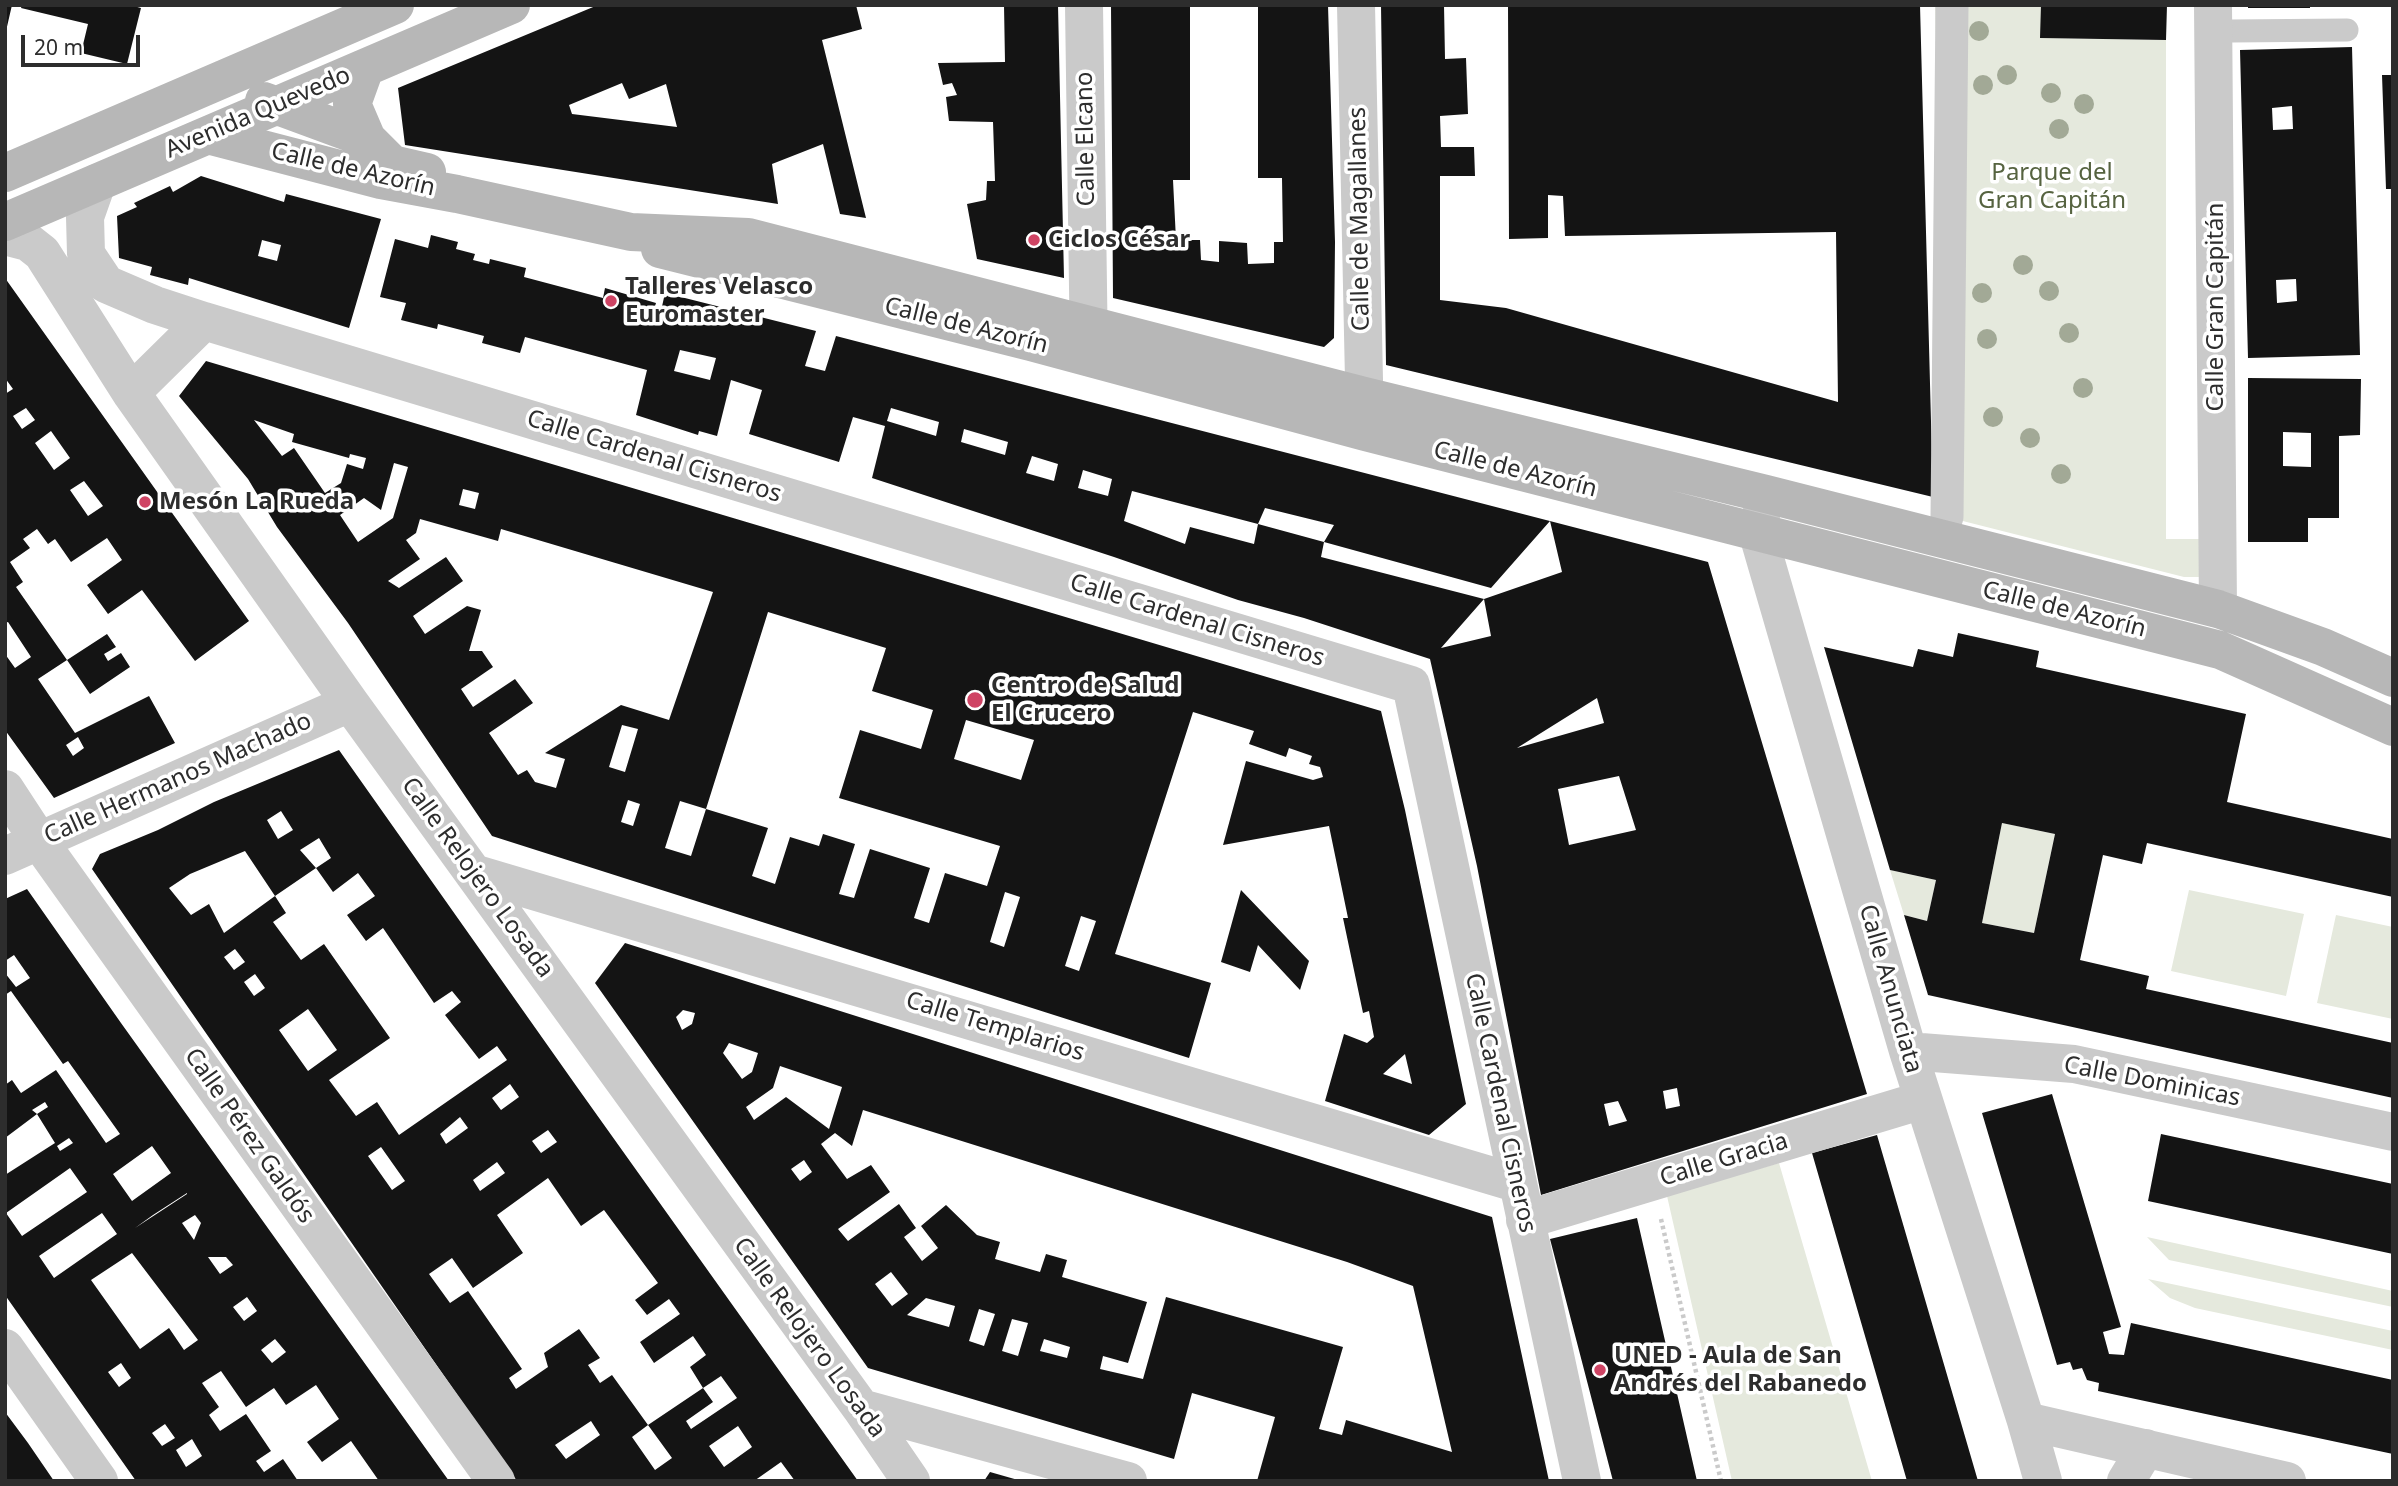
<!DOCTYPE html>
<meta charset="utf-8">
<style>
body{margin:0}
#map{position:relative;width:2398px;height:1486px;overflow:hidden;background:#fff;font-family:"Noto Sans",sans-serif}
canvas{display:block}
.frame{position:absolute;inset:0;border:7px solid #2d2d2d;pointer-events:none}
.scale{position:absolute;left:21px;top:35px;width:119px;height:32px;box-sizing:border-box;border:4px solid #2d2d2d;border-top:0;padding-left:9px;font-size:21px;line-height:24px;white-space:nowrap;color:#2d2d2d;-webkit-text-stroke:5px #fff;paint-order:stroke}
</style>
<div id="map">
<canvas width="2398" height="1486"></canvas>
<div class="frame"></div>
<div class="scale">20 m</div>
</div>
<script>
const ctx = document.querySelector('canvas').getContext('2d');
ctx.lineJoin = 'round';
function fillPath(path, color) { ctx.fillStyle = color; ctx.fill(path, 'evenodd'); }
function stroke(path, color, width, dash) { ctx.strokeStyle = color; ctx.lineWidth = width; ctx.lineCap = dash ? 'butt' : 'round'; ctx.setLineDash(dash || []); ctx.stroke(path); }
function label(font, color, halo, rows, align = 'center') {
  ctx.font = font + ' "Noto Sans",sans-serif'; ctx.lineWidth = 7; ctx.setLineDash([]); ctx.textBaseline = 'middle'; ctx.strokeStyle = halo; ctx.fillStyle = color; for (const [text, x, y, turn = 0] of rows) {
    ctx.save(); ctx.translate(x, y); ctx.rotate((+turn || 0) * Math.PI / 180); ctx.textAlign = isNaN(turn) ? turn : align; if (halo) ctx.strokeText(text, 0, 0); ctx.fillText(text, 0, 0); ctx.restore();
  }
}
fillPath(new Path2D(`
 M1935,5H2041V38L2166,40V539H2210V577H2184L1947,517Z
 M2002,823L2055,834L2034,933L1982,923Z
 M1890,870L1936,880L1927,921L1904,915Z
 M2189,890L2304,914L2286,996L2171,971Z
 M2336,915L2393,927V1019L2317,1003Z
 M1779,1163L1872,1481H1732L1667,1196Z
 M2147,1237L2393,1291V1307L2169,1260Z
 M2148,1279L2393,1331V1350L2195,1308L2170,1298Z`), '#e5e9dd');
fillPath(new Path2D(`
 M5,5H12L6,31L5,30Z
 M22,5H130L141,8L127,64L81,53L88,24L21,8Z
 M598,5H856L862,29L822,40L866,218L840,214L823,144L772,164L778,204L405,145L398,88ZM622,83L629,99L666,84L677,127L572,114L569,105Z
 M1004,5H1058L1064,278L977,259L967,204L986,200L987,181H995L993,122L949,121L946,97L957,95L952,83L943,85L938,63L1005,62Z
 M1111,5H1190V180H1173L1176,240H1200L1201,260L1219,262V241L1247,243L1248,264L1274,263V242H1283L1282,178H1258V5H1328L1335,242L1334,338L1324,347L1113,298Z
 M1381,5H1444L1445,59L1466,58L1468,114L1440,116L1441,147H1474L1475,176H1440V300L1506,308L1838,402L1836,232L1565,236L1563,196L1548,195V238L1509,239L1508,5H1920L1933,497L1386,365Z
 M2041,5H2167L2166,40L2040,38Z
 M2248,5H2310V8H2248Z
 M2352,47L2360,355L2248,358L2240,50ZM2292,106L2293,129L2273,130L2272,108ZM2296,279L2297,301L2277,303L2276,280Z
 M2382,75H2393V189H2386Z
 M201,176L284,202L286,194L381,219L349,328L189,278L188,285L150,275L152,267L119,258L117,216L137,207L134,203L170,186L173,192ZM262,240L281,245L277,261L258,256Z
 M431,235L458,242L456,249L475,254L473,260L489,264L490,259L526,268L524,277L603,298L605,288L656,303L651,319L659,320L665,293L816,331L805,366L825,371L836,336L1708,562L1867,1094L1541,1195L1477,866L1430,659L1304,618L1238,600L1114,557L872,478L885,426L853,417L839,462L749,434L762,390L731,380L717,436L699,431L698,435L636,415L647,370L525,337L520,353L482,343L484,336L438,324L437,329L401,320L406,303L380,297L395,239L428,248ZM680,350L716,358L710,380L674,371ZM891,408L939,422L936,436L887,421ZM964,429L1008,442L1005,455L961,442ZM1032,456L1058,464L1054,481L1026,473ZM1083,470L1112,479L1108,496L1078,488ZM1132,491L1258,524L1265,508L1334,525L1324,542L1491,588L1550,521L1562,572L1484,599L1321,557L1324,542L1258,524L1254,544L1190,527L1185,544L1124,521ZM1484,599L1491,636L1441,648ZM1597,698L1604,723L1517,748ZM1619,776L1636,830L1569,845L1558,789ZM1677,1088L1680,1106L1666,1109L1663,1091ZM1618,1101L1627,1121L1609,1126L1604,1104Z
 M5,278L249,621L195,661L142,590L108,614L87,585L122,560L107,538L71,562L55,539L48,544L37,529L23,539L30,548L10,562L23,582L16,587L67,660L107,634L116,647L104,654L108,661L121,653L130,667L90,694L67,660L38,679L75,733L149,696L175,743L54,798L5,730V654L15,668L31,657L8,622L5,623V394L13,389L5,378ZM26,408L35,420L22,429L13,416ZM51,431L70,458L54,470L35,443ZM84,481L103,506L88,516L70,490ZM78,737L84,748L73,756L66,745Z
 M206,361L1381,711L1405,810L1466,1104L1429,1135L1325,1101L1344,1034L1367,1043L1374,1037L1369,1011L1363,1013L1343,918H1348L1329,826L1223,845L1246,761L1313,780L1323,777L1320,767L1309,764L1312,756L1289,748L1286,757L1249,744L1254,731L1193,712L1115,954L1211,983L1189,1058L492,836L348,623L277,527L248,479L179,396ZM254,420L294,434L292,442L349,458L350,454L366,458L363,469L347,464L341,483L325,493L294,448L282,456ZM394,463L408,467L393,518L358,542L340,515L364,498L381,510ZM463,489L479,493L475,509L459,505ZM420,519L498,541L501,529L713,592L669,720L621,705L545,753L565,759L556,788L535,782L527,770L518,775L489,733L533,703L515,679L473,707L461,689L493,667L482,651H469L481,610L467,606L425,634L413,616L463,581L446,557L399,588L388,581L420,559L406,540L416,533ZM768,612L886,648L872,691L933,710L921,749L860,730L839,798L1000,846L987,886L945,873L929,923L914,918L930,868L870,849L854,898L839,894L855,844L823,834L819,846L790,837L775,884L752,876L768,828L706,809L691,856L665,848L680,801L706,809ZM966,720L1034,740L1021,780L954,759ZM622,725L638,729L625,772L609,767ZM628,800L640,804L633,826L621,822ZM1005,892L1020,897L1004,947L990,942ZM1081,916L1096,921L1079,971L1065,966ZM1405,1054L1412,1084L1383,1074Z
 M2248,378L2361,379L2360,435L2339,436V518H2308V542H2248ZM2283,432L2311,433V467L2283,466Z
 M1958,633L2039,651L2036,667L2246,714L2227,802L2393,839V897L2147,843L2142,864L2103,855L2080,960L2149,976L2146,989L2393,1043V1098L1928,995L1904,915L1927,921L1936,880L1890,870L1824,647L1913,667L1918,649L1953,657ZM2002,823L2055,834L2034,933L1982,923Z
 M339,750L577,1087L858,1481H795L781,1462L754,1481H517L92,869L100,854L158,830L214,802ZM281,811L293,830L278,839L267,820ZM319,838L331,858L316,868L333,892L358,873L375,896L347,915L366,941L383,928L434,1003L452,991L461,1002L445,1015L479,1059L497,1046L507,1060L399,1135L377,1102L356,1116L329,1080L390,1038L324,944L301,960L273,922L286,913L275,896L224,933L209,904L191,915L169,888L190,874L245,851L275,896L316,868L300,850ZM235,949L245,962L234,970L224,957ZM255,974L265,988L254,996L244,982ZM308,1009L337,1050L308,1071L279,1030ZM510,1084L519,1097L501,1110L492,1098ZM460,1117L468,1128L446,1144L440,1134ZM548,1130L557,1142L541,1153L532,1141ZM381,1147L405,1181L392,1190L368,1156ZM497,1162L505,1173L480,1191L473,1180ZM548,1178L581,1226L604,1210L658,1283L635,1300L647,1315L669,1299L680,1314L640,1342L654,1363L693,1336L706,1355L690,1367L703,1388L721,1376L737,1398L691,1429L686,1421L713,1402L703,1388L648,1425L612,1375L600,1383L588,1365L600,1358L579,1329L544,1353L548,1367L516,1389L509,1378L522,1369L468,1291L450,1303L429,1274L452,1258L473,1288L523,1253L497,1215ZM591,1421L600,1435L566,1459L555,1445ZM648,1425L672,1458L655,1470L632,1437ZM738,1426L752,1447L724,1467L709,1446Z
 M27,889L121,1023L449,1481H379L351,1441L322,1462L307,1442L339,1419L316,1385L286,1405L274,1388L246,1407L221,1371L202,1383L219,1407L209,1415L220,1431L246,1414L271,1451L256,1461L264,1472L283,1459L298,1481H136L5,1295V1175L55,1143L37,1114L48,1107L45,1102L32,1110L37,1114L5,1138V1085L12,1080L21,1093L56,1070L106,1143L120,1134L68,1061L63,1064L11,991L5,995V973L16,987L30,978L14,955L5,961V899ZM69,1138L73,1143L60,1151L57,1146ZM152,1146L171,1173L132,1201L113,1174ZM70,1168L87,1192L22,1236L6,1213ZM187,1193V1194L135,1228L153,1215ZM102,1213L117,1234L54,1278L39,1256ZM195,1215L201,1223L194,1240L182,1223ZM132,1253L198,1340L184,1350L169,1328L140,1349L91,1280ZM208,1257H226L233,1265L220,1274ZM247,1297L257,1311L244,1321L233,1307ZM275,1339L286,1352L272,1363L261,1350ZM121,1363L131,1378L119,1387L108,1372ZM165,1424L175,1438L162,1446L152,1433ZM192,1439L202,1456L186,1467L176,1450Z
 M1241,890L1309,961L1300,990L1258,945L1250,972L1221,962Z
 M625,943L1492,1217L1549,1481H1257L1275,1417L1192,1393L1174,1459L868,1368L595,983ZM683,1010L695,1013L692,1024L682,1030L676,1017ZM729,1043L758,1053L752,1072L742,1079L723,1053ZM780,1066L842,1087L829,1129L786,1097L754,1120L746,1107L773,1088ZM863,1110L1347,1262L1413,1286L1452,1452L1346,1420L1342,1435L1319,1429L1343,1347L1166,1297L1143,1379L1100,1369L1103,1356L1128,1363L1147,1302L1062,1277L1067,1260L1046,1254L1040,1272L995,1259L1000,1242L977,1235L946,1205L921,1226L938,1248L922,1261L904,1237L916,1228L899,1204L848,1241L838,1229L890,1192L871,1165L847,1179L821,1144L835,1133L852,1146ZM804,1160L812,1172L800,1181L791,1169ZM891,1272L908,1294L892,1306L875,1284ZM926,1298L955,1306L949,1327L907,1315ZM979,1309L995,1314L984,1346L969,1341ZM1012,1319L1028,1323L1018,1356L1002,1351ZM1044,1339L1070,1347L1067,1358L1040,1351Z
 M2052,1094L2121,1327L2103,1332L2109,1354L2124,1355L2131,1323L2393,1380V1454L2098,1391L2099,1383L2087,1380L2082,1368L2073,1370L2070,1362L2057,1365L1982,1113Z
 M2161,1134L2393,1184V1254L2148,1201Z
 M1877,1135L1978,1481H1907L1812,1153Z
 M1637,1218L1697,1481H1613L1550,1239Z
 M5,1412L28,1443L54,1481H5Z
 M990,1472L1018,1480V1481H984Z`), '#141414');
stroke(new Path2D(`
 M1661,1219L1721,1481`), '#cacaca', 4.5, [3.5, 3.5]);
stroke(new Path2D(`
 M2231,31L2347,30`), '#cacaca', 23);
stroke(new Path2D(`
 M1947,517L1952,5`), '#cacaca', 33);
stroke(new Path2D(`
 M1084,5L1089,357
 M1356,5L1365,427
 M2213,5L2218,609
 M97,183L85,217L86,254L106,284L155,305L204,321
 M5,236L28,242L42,253L131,393L350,703L861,1408L911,1481
 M131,393L204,321L1411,685L1582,1481
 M1764,503L1757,531L1908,1051L2026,1421L2043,1481
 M5,789L39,841L496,1481
 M5,856L350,703
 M473,873L1516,1183
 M1908,1051L2074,1064L2393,1132
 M1525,1220L1923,1100
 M5,1348L99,1481
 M861,1408L1128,1481
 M2026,1421L2287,1481
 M2126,1481L2146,1448`), '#cacaca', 38);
stroke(new Path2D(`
 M365,68L352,104L367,139L392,164L427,172
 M264,101L367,139
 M208,135L381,180L457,194L631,232L748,237L1364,396L1766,494L2218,609L2323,647L2393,678
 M5,173L395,5
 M5,222L511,5
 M660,249L1031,342L1365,432L2220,650L2393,727`), '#b7b7b7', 38);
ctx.fillStyle = '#a2a996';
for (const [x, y] of [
 [1979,31],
 [2007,75],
 [1983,85],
 [2051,93],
 [2084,104],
 [2059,129],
 [2023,265],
 [2049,291],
 [1982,293],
 [2069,333],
 [1987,339],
 [2083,388],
 [1993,417],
 [2030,438],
 [2061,474]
]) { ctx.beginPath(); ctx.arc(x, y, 10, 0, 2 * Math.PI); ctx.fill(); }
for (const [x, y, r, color] of [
 [1034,240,7,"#cf4464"],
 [611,301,7,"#cf4464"],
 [145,502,7,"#cf4464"],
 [975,700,9,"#cf4464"],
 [1600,1370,7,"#cf4464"]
]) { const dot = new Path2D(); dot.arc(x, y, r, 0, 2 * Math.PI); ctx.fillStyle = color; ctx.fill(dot); stroke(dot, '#fff', 2.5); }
label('24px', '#2d2d2d', '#fff', [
 ["Avenida Quevedo",258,113,-23],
 ["Calle Elcano",1086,139,-91],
 ["Calle de Azorín",353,170,13],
 ["Calle de Magallanes",1360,219,-91],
 ["Calle Gran Capitán",2216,307,-90],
 ["Calle de Azorín",966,326,14],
 ["Calle Cardenal Cisneros",654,457,17],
 ["Calle de Azorín",1515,470,14],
 ["Calle de Azorín",2064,610,14],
 ["Calle Cardenal Cisneros",1197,621,17],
 ["Calle Hermanos Machado",178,779,-24],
 ["Calle Relojero Losada",477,878,54],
 ["Calle Anunciata",1890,989,74],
 ["Calle Templarios",995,1027,17],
 ["Calle Dominicas",2152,1082,11],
 ["Calle Cardenal Cisneros",1500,1103,78],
 ["Calle Pérez Galdós",249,1136,55],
 ["Calle Gracia",1724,1160,-17],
 ["Calle Relojero Losada",809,1338,54]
]);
label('24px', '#566340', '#fff', [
 ["Parque del",2052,173],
 ["Gran Capitán",2052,201]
]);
label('bold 24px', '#2d2d2d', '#fff', [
 ["Ciclos César",1048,240],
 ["Talleres Velasco",625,287],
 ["Euromaster",625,315],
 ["Mesón La Rueda",159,502],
 ["Centro de Salud",991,686],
 ["El Crucero",991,714],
 ["UNED - Aula de San",1614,1356],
 ["Andrés del Rabanedo",1614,1384]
], 'left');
</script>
